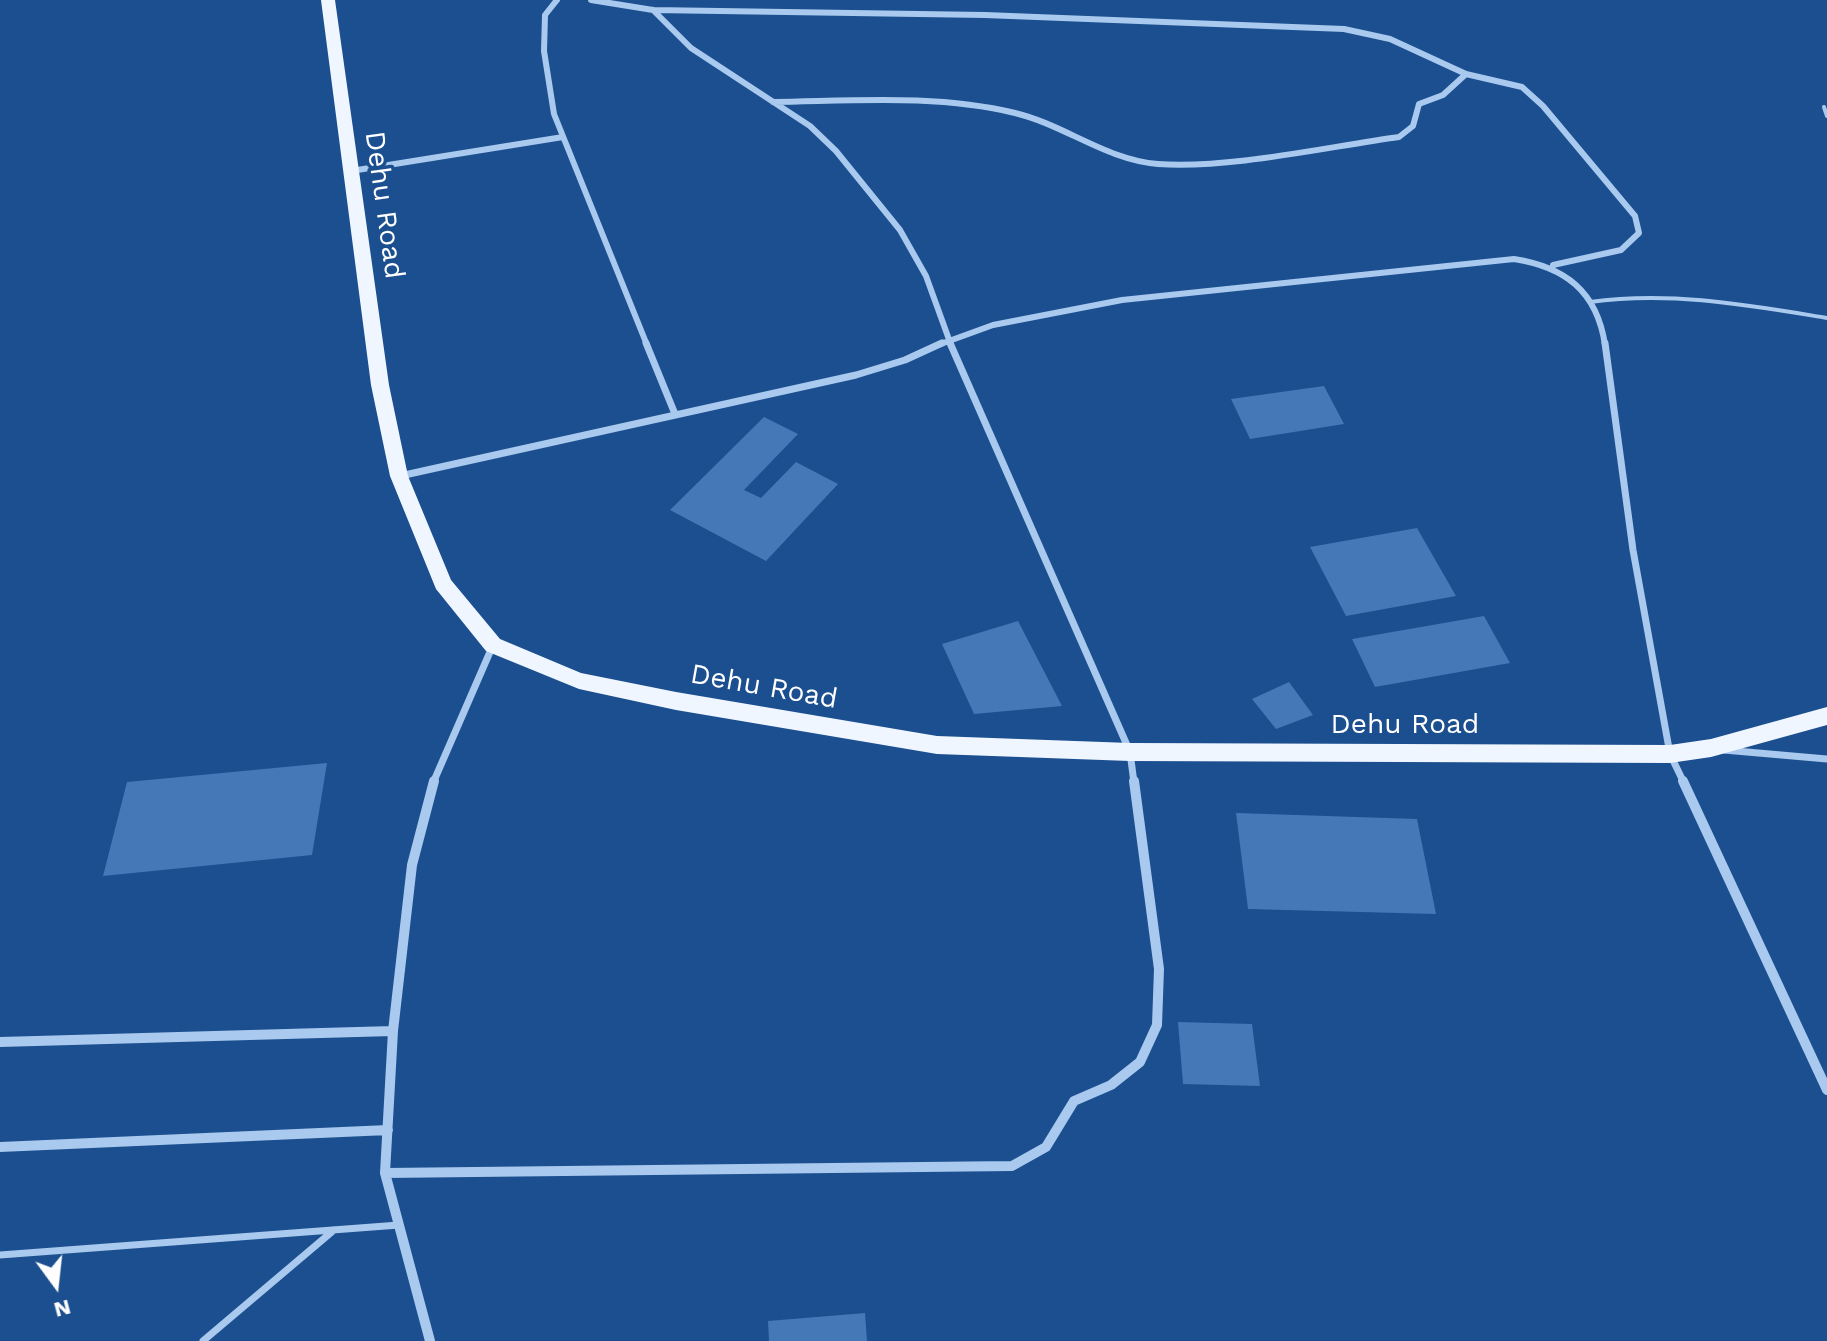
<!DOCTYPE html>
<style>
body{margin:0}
#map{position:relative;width:1827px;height:1341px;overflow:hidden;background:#1b4f8f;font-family:"Work Sans",sans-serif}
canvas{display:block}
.north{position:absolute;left:16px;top:1245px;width:80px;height:80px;-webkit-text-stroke:6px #1b4f8f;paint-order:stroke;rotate:165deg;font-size:22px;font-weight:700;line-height:32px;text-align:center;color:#fff}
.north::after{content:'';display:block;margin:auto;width:28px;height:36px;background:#fff;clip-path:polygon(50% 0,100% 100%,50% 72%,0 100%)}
</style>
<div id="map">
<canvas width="1827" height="1341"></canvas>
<div class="north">N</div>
</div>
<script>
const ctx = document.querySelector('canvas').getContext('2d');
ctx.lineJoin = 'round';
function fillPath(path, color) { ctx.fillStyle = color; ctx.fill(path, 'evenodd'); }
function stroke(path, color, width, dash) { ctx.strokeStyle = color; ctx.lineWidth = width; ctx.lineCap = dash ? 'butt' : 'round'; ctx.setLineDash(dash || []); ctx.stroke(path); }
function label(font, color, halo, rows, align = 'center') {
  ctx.font = font + ' "Work Sans",sans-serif'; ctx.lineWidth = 7; ctx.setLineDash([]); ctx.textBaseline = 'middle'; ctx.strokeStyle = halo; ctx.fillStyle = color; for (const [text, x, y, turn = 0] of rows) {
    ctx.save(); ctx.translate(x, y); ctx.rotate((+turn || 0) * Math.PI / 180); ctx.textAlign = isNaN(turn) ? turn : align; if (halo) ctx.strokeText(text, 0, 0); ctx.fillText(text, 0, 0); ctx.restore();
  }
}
fillPath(new Path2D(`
 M1324,386L1344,424L1250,439L1231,399Z
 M764,417L798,434L744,490L761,498L796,462L838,484L766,561L670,510Z
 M1417,528L1456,596L1346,616L1310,547Z
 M1484,616L1510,663L1375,687L1352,639Z
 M1018,621L1062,706L974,714L942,644Z
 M1289,682L1313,715L1276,729L1252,699Z
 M327,763L312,855L103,876L127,782Z
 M1236,813L1417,819L1436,914L1248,909Z
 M1178,1022L1252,1024L1260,1086L1183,1084Z
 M865,1313L867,1341H769L768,1321Z`), '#4478b7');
stroke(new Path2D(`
 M1824,107L1827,116
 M1590,302C1671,291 1747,305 1827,318`), '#a9c9ee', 4);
stroke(new Path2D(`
 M0,1255L399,1225
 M203,1341L334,1230`), '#a9c9ee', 7);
stroke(new Path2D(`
 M557,0L545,15L544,51L554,114L647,345
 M591,0L653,10L985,15L1344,29L1390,39L1466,74L1522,87L1543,106L1635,216L1639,233L1621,250L1553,265
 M653,10L691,48L810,126L836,151L900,230L926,276L951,345
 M773,102C853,101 936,94 1015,113C1065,125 1106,160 1158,164C1230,169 1326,147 1399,137L1413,126L1419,104L1443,95L1466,74
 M351,171L563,137
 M938,345L993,325L1122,300L1514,259C1565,267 1597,291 1605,345`), '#a9c9ee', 6);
stroke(new Path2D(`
 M646,343L675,414
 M950,343L1130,752L1134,783
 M1605,343L1633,550L1670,754L1684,783
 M400,476L856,375L905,360L942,343
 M1724,750L1827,759
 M433,783L493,645`), '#a9c9ee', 7);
stroke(new Path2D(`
 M1683,781L1827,1090
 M0,1042L393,1031
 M0,1147L388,1130
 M385,1173L1012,1166L1046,1147L1074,1101L1111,1085L1140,1062L1157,1025L1159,969L1134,781
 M430,1341L385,1173L393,1031L412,865L434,781`), '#a9c9ee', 10);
fillPath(new Path2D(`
 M321,0H335L389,385L408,476L451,580L500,639L581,673L676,692L937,736L1130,743L1670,745L1711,739L1827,707V725L1711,757L1670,763L1130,761L937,754L676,710L579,689L486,651L436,589L390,476L371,385Z`), '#f0f6ff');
label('28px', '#fff', '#1b4f8f', [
 ["Dehu Road",384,205,82],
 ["Dehu Road",764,687,10],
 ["Dehu Road",1405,725]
]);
</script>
